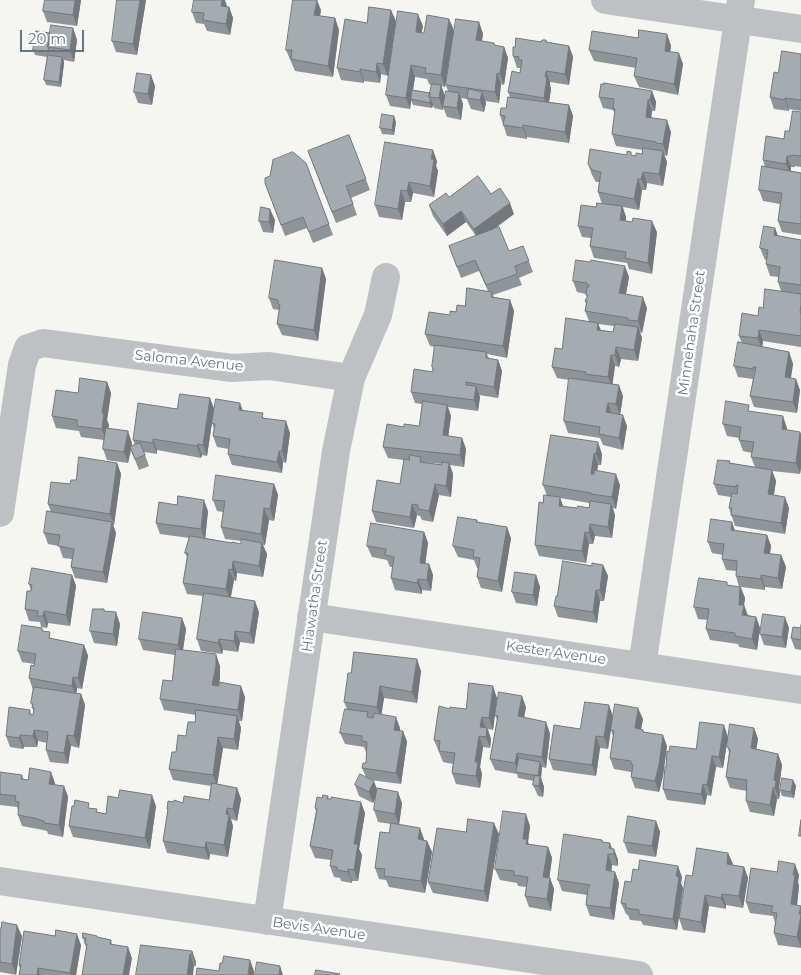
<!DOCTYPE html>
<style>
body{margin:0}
#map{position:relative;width:801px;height:975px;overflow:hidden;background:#f5f5f2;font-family:Montserrat,sans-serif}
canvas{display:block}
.scale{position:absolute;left:20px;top:30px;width:64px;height:22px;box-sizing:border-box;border:2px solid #677780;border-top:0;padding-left:6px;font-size:15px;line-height:18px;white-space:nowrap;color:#677780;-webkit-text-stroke:4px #fff;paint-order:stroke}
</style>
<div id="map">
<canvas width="801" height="975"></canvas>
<div class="scale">20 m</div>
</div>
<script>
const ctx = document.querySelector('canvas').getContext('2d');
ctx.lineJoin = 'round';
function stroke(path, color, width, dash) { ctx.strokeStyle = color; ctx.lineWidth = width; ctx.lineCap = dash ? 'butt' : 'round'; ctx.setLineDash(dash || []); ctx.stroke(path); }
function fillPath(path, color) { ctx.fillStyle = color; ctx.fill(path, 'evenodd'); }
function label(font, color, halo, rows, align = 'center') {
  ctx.font = font + ' Montserrat,sans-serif'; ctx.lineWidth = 5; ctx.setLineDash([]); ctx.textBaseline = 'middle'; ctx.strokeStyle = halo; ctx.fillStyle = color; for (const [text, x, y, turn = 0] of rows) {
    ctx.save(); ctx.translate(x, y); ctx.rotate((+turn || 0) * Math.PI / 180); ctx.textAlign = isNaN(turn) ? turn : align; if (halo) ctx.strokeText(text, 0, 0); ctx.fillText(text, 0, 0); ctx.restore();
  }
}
stroke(new Path2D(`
 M605,0L801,29
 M0,513L22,365L28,348L43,343L232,368L269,366L351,378
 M311,617L801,690
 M642,666L741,0
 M0,881L639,975
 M267,921L336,451L351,378L378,315L386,277`), '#bdc1c4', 28);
fillPath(new Path2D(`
 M45,0H81L77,26L47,22L43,11Z
 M146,0L137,55L116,52L112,41Z
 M227,6V7H229L233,18L230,35L207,31L204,24L196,23L192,12Z
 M321,10L320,16L335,18L339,30L333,77L295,71L286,50Z
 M396,21L388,76L381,74L380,83L364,81V83L341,80L337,68L367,23Z
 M479,22L483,34L482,41L494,43L495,45L504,47L508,58L504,85L501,84L499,103L485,101L486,103L484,112L471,109L467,99L461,98L463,104L461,120L447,117L443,107V110L434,108L433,105L432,108L413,105L411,100L410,109L390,106L386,95L423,26L421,33H424L454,30L445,87L441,86L445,96L448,91L446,85ZM415,77L427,79L429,84L431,85L430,93L413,90Z
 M73,28L77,40L74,62L64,60V63L61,87L46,85L44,80L47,57L35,55L33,50L50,33Z
 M667,34L671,46L670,52L683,64L678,95L639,87L634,76L636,68L594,61L589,50L638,38Z
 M546,40L547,42L569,46L573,57L569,85L550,82V85L551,89L549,102L569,105L573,116L569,143L527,137V139L507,136L500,115L506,108L510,97L508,92L520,73L521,68H517L513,56L515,47Z
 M801,54V111L789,109V111L774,109L770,97L778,73Z
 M155,86L152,105L138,103L134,92Z
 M652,91L656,102L655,111H652L651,118L671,132L667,156L664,155L667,162L663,186L647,183L646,190H642L639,210L623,207L626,217V221L657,232L652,274L629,269L627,263L594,258L590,246L591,238L582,237L578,226L596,207L602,204L598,192L599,182H596L592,175L588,164L632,155L636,156L642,154L643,150L616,146L612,134L615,114L613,110L603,108L599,97Z
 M801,112V167L795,166V167H791V171L801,173V235L782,232L778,221L780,204L763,201L759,190L765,167L763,160L784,139Z
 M396,122L394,135L382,134L380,128Z
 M349,135L370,190L351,198L357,215L336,223L308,151Z
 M437,161L436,166L438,171L434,197L413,193L411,202H405L402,220L379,217L375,205Z
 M306,163L333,235L313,243L307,228L285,236L265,183Z
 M491,194L514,214L493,230L509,251L523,246L533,272L519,278L522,285L493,295L494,297L510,300L514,311L507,358L487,354L489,358L498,360L502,371L498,398L479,395L480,397L478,411L448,407L451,416L448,436L462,438L466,449L464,467L450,465L453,474L451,497L439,495L433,522L422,520L420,516L417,515L414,528L376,522L372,511L400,484L404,460L388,458L383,447L404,427L419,426L422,404L415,403L411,392L433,372L432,367L435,347L430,346L425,334L450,315L488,291L479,271L461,278L449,246L476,236L466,222L447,236L433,216L429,205L449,197ZM423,462L442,464V465Z
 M275,220L273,233L263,232L259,221Z
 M775,228L778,236L801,240V347L763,341L762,347L789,352L793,364L791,378L800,390L797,413L754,407L750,396L753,379L738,377L734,366L742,343L739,336L758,316L763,308L781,291L778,282L779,277L770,276L766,264V260H765L760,248Z
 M322,268L326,279L318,341L282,335L277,324L279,310L273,309L269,298Z
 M629,277L626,294L647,308L642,333L640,332L642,338L638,361L621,359L619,367L615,366L612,384L623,396L620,414L627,426L623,450L603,445L600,438L568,433L564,421L569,380L557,378L552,367L562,349L589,321L585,311L586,304L585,301L587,297L586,294L577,292L573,281ZM598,324L614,326L613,332L601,330Z
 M107,382L111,393L107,420L109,425L108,428L132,443V446L135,445L133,440L177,409L210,398L214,409L207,456L202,455L201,458L157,450V454L144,452L149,466L139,470L131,450L128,463L107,460L103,449L104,440L81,437L79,431L56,428L52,416L78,393Z
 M242,410L265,418L290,433L286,463L283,462L282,473L232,465L228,454L229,449L217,447L213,436L214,429L212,423Z
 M751,411L787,428V430L801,434V467L800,474L772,471L776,481L774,495L789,508L785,534L735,526L729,508L731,497L718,495L714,484L730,461V463L755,467L751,457L752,453L743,451L739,440V438L727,436L723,424Z
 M551,435L602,454L601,465H598L597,471L620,485L616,509L613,508L615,515L612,538L595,536L593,544H589L586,563L539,556L535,545L543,503L547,496L543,485ZM560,498L589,503V508H577L563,506Z
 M117,463L121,474L114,525H113L116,533L107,583L75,578L71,567L72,559L63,558L59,546L48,544L44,533L51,512L48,504L76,480Z
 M274,484L278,495L274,521L269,520L265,545H263L267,554L263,577L237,573L236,581L234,580L231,597L259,612L254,644L240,642L238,652L223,650L222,654L201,651L197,639L203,596L187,594L183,583L187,557L185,553L189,538L160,534L156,523L208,511L205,538L232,543L241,544V541L225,539L221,527L223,512L217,511L213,500Z
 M477,520L478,522L511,538L502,592L481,588L477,577L478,569L477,568L474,560L458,557L453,546Z
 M735,530L767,535L771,546L770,554L781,555L786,567L782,589L765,587V590L741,587L745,598L744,605L748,615L756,617L760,628L757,650L739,647L738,644L710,640L706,629L708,620L698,619L694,607L728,585L739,587L736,576V571L726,570L722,559L723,555L712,553L708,542Z
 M424,532L428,543L425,564H429L433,575L431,591L422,590V594L395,590L391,578L393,567H390L387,560L372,557L367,546Z
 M603,565L608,576L604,601H600L597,623L558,617L554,606L557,596L592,566Z
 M72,575L76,586L70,626L48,623L47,628L41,627L40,622L29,621L25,609L31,591L29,584Z
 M536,575L540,587L537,606L516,603L512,592Z
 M104,609V611L120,624L117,646L94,643L90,631Z
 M182,618L186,629L183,650L220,666V678L218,686L245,697L242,721H239L241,728L238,750L223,748L217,784L237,788L241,799L237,821L231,819L233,826L228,857L210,854L209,860L167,853L163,841L168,813L167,809L183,803L209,800L211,786L173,780L169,769L176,752L195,722L196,715L164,710L160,699L172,681L175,655L143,650L139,639Z
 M801,625V650L795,649L791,638L801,628Z
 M42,628L43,631L52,639L84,645L88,656L82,689L77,688L76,693L81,694L85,705L79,748L71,746L68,764L50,762L46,750L47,743L38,741L37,747H24L23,749L10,747L6,736L30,710L31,715H33L34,712L31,703L33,690L29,678L34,664L22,662L18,651Z
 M789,628L786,648L764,645L760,634Z
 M421,671L417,703L384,698L381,715L400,728V731H403L407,742L401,784L370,780L377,790L402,803L399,825L424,839V840L427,841L432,852L425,893L389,887L386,880L379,879L375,868L389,833L391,824L378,822L374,810L376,797L373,803L359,796L355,785L366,777L362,768L366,763V752L364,747L345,744L340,733L347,709L344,702L351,673Z
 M497,698L493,730L488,729L491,739L490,748L483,747L480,767L482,774L480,788L456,784L452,773L453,764L443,762L434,740L450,709H466Z
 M526,707L524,718L546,722L550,734L546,768L542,767L541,778L544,787L543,797L538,796L533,785L534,781L518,778L517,774L495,770L490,759L497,720L495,715Z
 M613,716L608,749L600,748L596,776L553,770L549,759L580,729Z
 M643,719L641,729L643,730L644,732L667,746L663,776L659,792L635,788L631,777V772L614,769L610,758L613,736L611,730Z
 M754,728L758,739L756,749L778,754L782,765L779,788L780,792L779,799H777L774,816L750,812L746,801L747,791L730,788L726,777L729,752L727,746Z
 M728,737L723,768L716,767L711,796L707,795L705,805L667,800L663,789L666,767L696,749Z
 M0,772L22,775L24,780L55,783V785L64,786L68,797L63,837L48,834L47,831L38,829L22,826L18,815V810L17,807L0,805Z
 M793,780L796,786L794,798L782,796L780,790Z
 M328,796L329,799L365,813L359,849L362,855L358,881H352V883L341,881L340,878L334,877L330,866L331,860L315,858L310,846L316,811L315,808L322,798Z
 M156,806L150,849L73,837L69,826L92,808L98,812L106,814Z
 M656,821L660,832L656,857L628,853L624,842Z
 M530,826L528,842L529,844L548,847L552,858L549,878H550L554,889L551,911L529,907L525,896L526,887L518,886L517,883L500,880L495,869Z
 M466,832L499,834L488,902L433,893L428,882Z
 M603,842L612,849H614L618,860V866L612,865L611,871L615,872L619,883L614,920L590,916L586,905L587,895L562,891L558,880Z
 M728,853L732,865L744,867L748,878L743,908L726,905V909L709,906L705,933L683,930L679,918L692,876Z
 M799,875L798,882L799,886L797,905L801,906V948L778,945L774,933L775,923L773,916L750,913L746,902Z
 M682,877L681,883L683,888L677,930L643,925L641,921L630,920L628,915L626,914L621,903L631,882Z
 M0,928L22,936L16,975L0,972Z
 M55,936L81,945L76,975H19L20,969L19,965Z
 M83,938H98L111,940L112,944L132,958L86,947Z
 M192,951L196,962V966L136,975Z`), '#8e9498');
fillPath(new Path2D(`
 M75,0H81L77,26L73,15Z
 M140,0H146L137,55L133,44Z
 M222,0H225L227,6L225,17L221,6Z
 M317,0L321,10L318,26L314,15Z
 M229,7L233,18L230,35L226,24Z
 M391,10L396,21L388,76L383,64Z
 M418,14L423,26L420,43L416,32Z
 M335,18L339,30L333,77L328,66Z
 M449,19L454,30L445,87L441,75Z
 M479,22L483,34L480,52L476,40Z
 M73,28L77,40L74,62L70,50Z
 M667,34L671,46L669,62L665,51Z
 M569,46L573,57L569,85L565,74Z
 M504,47L508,58L504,85L500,74Z
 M679,53L683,64L678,95L674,84Z
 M62,57L64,63L61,87L59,82Z
 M377,63L381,74L380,83L376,72Z
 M411,65L415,77L410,109L406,98Z
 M360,69L364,81V83L360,72Z
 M546,71L550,82V85L551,89L548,109L544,98Z
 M497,73L501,84L499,103L495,92Z
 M151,75L155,86L152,105L148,94Z
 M441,85L445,96L443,110L439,98Z
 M652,91L656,102L655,111L650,100Z
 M482,92L486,103L484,112L480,100Z
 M459,93L463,104L461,120L457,108Z
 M785,98L789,109V111L785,100Z
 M431,100L433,105L432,108L430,103Z
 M648,100L652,111L650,128L646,117Z
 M569,105L573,116L569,143L565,132Z
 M394,116L396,122L394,135L392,130Z
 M667,120L671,132L667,156L663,144Z
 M523,125L527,137V139L523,128Z
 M433,150L437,161L436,166L438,171L434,197L430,186L431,159Z
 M663,151L667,162L663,186L659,174Z
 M787,156L791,167L790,175L786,164Z
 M643,172L647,183L646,190L641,179Z
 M638,179L642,190L639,210L634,199Z
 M409,182L413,193L411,202L407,191Z
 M401,190L405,202L402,220L398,209Z
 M510,203L514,214L478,240L474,229Z
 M622,206L626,217L624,232L620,220Z
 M270,209L275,220L273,233L269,222Z
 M461,211L466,222L447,236L443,224Z
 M652,221L657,232L652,274L648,263Z
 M775,228L779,240L774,235Z
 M625,266L629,277L624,304L619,293Z
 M322,268L326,279L318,341L314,330Z
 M643,297L647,308L642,333L638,321Z
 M510,300L514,311L507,358L503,346Z
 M598,323L602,334L597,330Z
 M638,327L642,338L638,361L634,350Z
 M759,330L763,341L762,350L758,338Z
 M616,347L621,359L619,367L615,355Z
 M789,352L793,364L789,388L785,377Z
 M611,355L615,366L612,388L608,377Z
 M498,360L502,371L498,398L494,387Z
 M796,379L800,390L797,413L793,402Z
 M107,382L111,393L107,420L109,425L106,441L102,429V413Z
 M619,385L623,396L620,415L616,404Z
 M476,386L480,397L478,411L474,400Z
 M210,398L214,409L207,456L203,445Z
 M240,403L244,414L239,410Z
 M608,403L612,414L606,412Z
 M447,405L451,416L447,446L443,435Z
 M623,415L627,426L623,450L619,438Z
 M783,416L787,428L786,440L782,429Z
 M286,421L290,433L286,463L282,451Z
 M128,431L132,443L128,463L124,452Z
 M800,432L801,434V467L800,474L796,463Z
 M462,438L466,449L464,467L460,455Z
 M153,439L157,450V454L153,443Z
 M598,442L602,454L601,465L596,454Z
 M198,444L202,455L201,458L197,446Z
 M279,451L283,462L282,473L277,462Z
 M594,453L598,465L595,485L591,474Z
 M117,463L121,474L114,525L110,514Z
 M449,463L453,474L451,497L446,486Z
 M772,470L776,481L772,505L768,494Z
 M616,474L620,485L616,509L612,497Z
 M274,484L278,495L274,521L270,509Z
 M435,484L439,495L433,522L429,511Z
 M560,497L564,509L559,506Z
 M785,497L789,508L785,534L781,523Z
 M204,500L208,511L205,541L201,529Z
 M412,504L417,515L414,528L410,517Z
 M611,504L615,515L612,538L608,527Z
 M264,508L269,520L265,545L261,534Z
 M112,522L116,533L107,583L103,572Z
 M732,522L736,533L731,530Z
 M590,524L595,536L593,544L589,533Z
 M507,527L511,538L502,592L498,581Z
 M424,532L428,543L424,574L420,563Z
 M585,532L589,544L586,563L582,551Z
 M767,535L771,546L768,564L764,553Z
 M262,543L267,554L263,577L259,566Z
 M781,555L786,567L782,589L778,578Z
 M233,561L237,573L236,581L232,570Z
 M429,564L433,575L431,591L427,580Z
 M603,565L608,576L604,601L600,590Z
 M229,569L234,580L230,600L226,589Z
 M72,575L76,586L70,626L66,615Z
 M536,575L540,587L537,606L533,595Z
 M761,575L765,587V590L761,579Z
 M418,579L422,590V594L417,583Z
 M740,587L745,598L744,605L748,617L746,626L739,605Z
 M596,590L600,601L597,623L593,612Z
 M255,601L259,612L254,644L250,633Z
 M44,611L48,623L47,628L43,616Z
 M116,612L120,624L117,646L113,634Z
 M756,617L760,628L757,650L752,639Z
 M785,617L789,628L786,648L782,637Z
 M182,618L186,629L182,656L178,645Z
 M235,631L240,642L238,652L234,641Z
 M219,639L223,650L222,654L218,643Z
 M84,645L88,656L82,689L78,678Z
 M216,654L220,666V678L216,697L212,685Z
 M417,659L421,671L417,703L412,692Z
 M73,677L77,688L76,697L72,686Z
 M241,686L245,697L242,721L238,710Z
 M380,686L384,698L381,718L377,707Z
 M493,686L497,698L493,730L489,718Z
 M81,694L85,705L79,748L74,736Z
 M522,696L526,707L522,728L518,716Z
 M609,705L613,716L608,749L604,737Z
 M638,708L643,719L639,740L635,728Z
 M237,716L241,728L238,750L234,739Z
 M396,717L400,728L398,741L394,730Z
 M482,717L486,729L484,738L480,727Z
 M546,722L550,734L546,768L542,757Z
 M724,725L728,737L723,768L719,757Z
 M487,728L491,739L490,748L486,737Z
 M754,728L758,739L755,759L751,748Z
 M34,730L38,741L37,747L33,736Z
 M403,731L407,742L401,784L396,773Z
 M20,735L24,747L23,749L19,738Z
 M67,735L71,746L68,764L64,753Z
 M663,735L667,746L663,776L659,792L655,781Z
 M479,736L483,747L480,767L482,774L480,788L476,776L475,762Z
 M596,736L600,748L596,776L592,765Z
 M218,737L223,748L217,786L213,775Z
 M517,753L521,764L519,773L515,763Z
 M778,754L782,765L779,788L780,792L779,799L775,788L774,780Z
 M712,756L716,767L711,796L707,785Z
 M540,762L542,767L541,778L544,787L543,797L539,786L538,776Z
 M51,772L55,783L53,795L49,784Z
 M793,780L796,786L794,798L791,792Z
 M374,781L378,792L373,803L369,792Z
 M703,784L707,795L705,805L701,794Z
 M64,786L68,797L63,837L59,825Z
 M237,788L241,799L237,821L233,809Z
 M773,788L777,799L774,816L770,805Z
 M398,792L402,803L399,825L395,814Z
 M152,795L156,806L150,849L145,838Z
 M361,802L365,813L359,849L362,855L358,881L354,870V844Z
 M227,808L233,826L228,857L224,845Z
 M526,814L530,826L528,842L531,851L523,839Z
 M656,821L660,832L656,857L652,846Z
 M494,823L499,834L488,902L484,891Z
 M420,828L424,839L422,851L418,839Z
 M427,841L432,852L425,893L421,881Z
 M206,842L210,854L209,860L205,848Z
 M610,843L614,854V849L618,860V866L614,854L609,848Z
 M548,847L552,858L548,888L543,877Z
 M728,853L733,864L731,875L727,864Z
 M608,854L612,865L610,882L606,870Z
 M795,864L799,875L798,882L799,886L796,915L791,904L793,875Z
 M678,866L682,877L681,883L683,888L677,930L673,919L676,876Z
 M744,867L748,878L743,908L739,896Z
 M348,869L352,881V883L348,872Z
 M615,872L619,883L614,920L610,908Z
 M550,878L554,889L551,911L547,899Z
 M722,894L726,905V909L721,898Z
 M705,895L709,906L705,933L701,922Z
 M801,906V947L797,937Z
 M17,925L22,936L16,975L12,964Z
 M77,934L81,945L76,975H71L70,973Z
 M128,947L132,958L129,975H123Z
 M192,951L196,962V966L192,955Z
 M190,954L194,966L193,975H187Z
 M250,960L254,971V975H248Z
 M280,966L283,975H279Z
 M38,968L40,975H37Z`), '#74787c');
const building = new Path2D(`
 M45,0H75L73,15L43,11Z
 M117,0H140L133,44L112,41Z
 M194,0H222L221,6L229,7L226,24L203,20L204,13L192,12Z
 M293,0H317L314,15L335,18L328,66L291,59L292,50H286Z
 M369,7L391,10L383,64L377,63L376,72L360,69V72L337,68L345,19L367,23Z
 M398,11L418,14L416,32L424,33L427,15L449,19L441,75L425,73L426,68L411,65L406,98L386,95Z
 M456,19L479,22L476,40L494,43V45L504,47L500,74L497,73L495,92L446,85Z
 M51,25L73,28L70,50L48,47Z
 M639,30L667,34L665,51L679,53L674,84L634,76L637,58L589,50L592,31L638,38Z
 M36,31L50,33L48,47L49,52L33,50Z
 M516,38L541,42L542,40H546V42L569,46L565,74L546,71L545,77H547L544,98L508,92L512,71L520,73L522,60H518L519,57L513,56V47H515Z
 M782,51L801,54V100L785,98V100L770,97L774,72L778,73Z
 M48,55L62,57L59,82L44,80Z
 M137,73L151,75L148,94L134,92Z
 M604,83L652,91L650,100H648L646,117L667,120L663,144L656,143V142L612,134L615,109H613L614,99L599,97L601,84H604Z
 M432,84L441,85L439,98L429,97Z
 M469,89L482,92L480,100L467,98Z
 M412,90L430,93V103L411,99Z
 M446,91L459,93L457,108L443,106Z
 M508,97L569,105L565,132L523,125V128L503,125L505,116L500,115L501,108H506Z
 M793,111L801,112V156L791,155V156H787L786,164L763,160L766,136L784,139L785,131H789Z
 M382,114L394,116L392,130L380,128Z
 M349,135L366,179L346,186L353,204L332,212L308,151Z
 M385,142L433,150L431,159H434L430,186L409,182L407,191L401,190L398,209L375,205Z
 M643,148L663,151L659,174L643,172L641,179H638L634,199L598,192L601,172L592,170L588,164L590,149L627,155V151L631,152V155L636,156V153L642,154Z
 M293,152L306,163L329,224L309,232L303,217L281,225L265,183V178L270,176L273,160Z
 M762,166L801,173V224L778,221L782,193L759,190Z
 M478,176L491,194L500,188L510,203L474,229L461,211L443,224L429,205L446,193L449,197Z
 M597,203L622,206L620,220L632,222L633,218L652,221L648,263L625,258L626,252L590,246L593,228L578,226L581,205L596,207Z
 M261,207L270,209L269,222L259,221Z
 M764,226L775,228L774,235L801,240V285L778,282L780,267L766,264L768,250L760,248Z
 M499,227L509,251L523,246L529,261L515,266L517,274L486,285L475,260L457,267L449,246Z
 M275,260L322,268L314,330L277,324L280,305L278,304V300L269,298Z
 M576,260L590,262L591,260L625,266L619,293L643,297L638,321L628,320V318L585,311L587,301H585L588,295H586L587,287H589V285H587V283L573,281Z
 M467,288L492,292L491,297L510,300L503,346L425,334L429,312L450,315V311L456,312L457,305L465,306Z
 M765,289L801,294V304L800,313H801V336L759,330L758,338L739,336L742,313L758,316L759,307L763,308Z
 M566,318L598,323L597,330L613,332L615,324L638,327L634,350L616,347L615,355H611L608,377L585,374L586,372L552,367L555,348L562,349Z
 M738,342L789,352L785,377L796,379L793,402L750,396L756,367H753V369L734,366Z
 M435,345L486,352V358L498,360L494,387L466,382V385L476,386L474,400L411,392L414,369L433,372V368L432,367Z
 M80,378L107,382L102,413H104L102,429L77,426V420L52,416L56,390L78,393Z
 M569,378L619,385L616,404L608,403L606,412L623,415L619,438L599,434L600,427L564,421Z
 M180,394L210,398L203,445L198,444L197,446L153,439V443L133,440L138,403L177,409Z
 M216,399L240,403L239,410L263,413L262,418L286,421L282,451H279L277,462L228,454L230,439L213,436L215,424L212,423Z
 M423,401L447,405L443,435L462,438L460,455L383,447L387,424L404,427V424L419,426Z
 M726,401L749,405L748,411L783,416L782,429L800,432L796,463L751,457L754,442L739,440L741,427L723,424Z
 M106,428L128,431L124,452L103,449Z
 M551,435L598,442L596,454L594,453L591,474H594V470L616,474L612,497L591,494V493L543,485Z
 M140,443L145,455L135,459L130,447Z
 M410,455L421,457L420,462L442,465V462L449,463L446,486L435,484L429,511L418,509V505L412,504L410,517L372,511L377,480L400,484L404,459L409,460Z
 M79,457L117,463L110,514L48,504L51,482L70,484L71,480H76Z
 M718,460L730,461L729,463L772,470L768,494L785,497L781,523L731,515L732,508H729L732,493L737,494L738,485H736V487L714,484Z
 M216,475L274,484L270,509L264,508L261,534L221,527L225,501L213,500Z
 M544,495L560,497L559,506L577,508L578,506L589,508L590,501L611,504L608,527L590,524L589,533L585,532L582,551L535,545L539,502L543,503Z
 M178,496L204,500L201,529L156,523L159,502L177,505Z
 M47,511L112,522L103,572L71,567L74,549L58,546L60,535L44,533Z
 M458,517L477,520L476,522L507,527L498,581L477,577L480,558L473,557L474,550L453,546Z
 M711,519L732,522L731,530L767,535L764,553L781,555L778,578L761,575V579L736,576L737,561L722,559L724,544L708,542Z
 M371,523L424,532L420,563L429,564L427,580L418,579L417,583L391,578L394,557L385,555L386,549L367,546Z
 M190,536L232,543V542L241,544V539L262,543L259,566L233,561L232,570L229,569L226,589L183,583L188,553H185Z
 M563,561L592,566V563L603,565L600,590H596L593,612L554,606L556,596H557Z
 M32,568L72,575L66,615L44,611L43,616H37L38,611L25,609L27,591H31L32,585L29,584Z
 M515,572L536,575L533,595L512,592Z
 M699,578L727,582V585L740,587L739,605H744L742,615L756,617L752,639L735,636V633L706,629L709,609L694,607Z
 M204,593L255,601L250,633L235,631L234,641L219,639L218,643L197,639Z
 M93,609H104V611L116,612L113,634L90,631Z
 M143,612L182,618L178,645L139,639Z
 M763,614L785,617L782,637L760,634Z
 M22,625L42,628V631L50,632L49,638L84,645L78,678L73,677L72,686L29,678L31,665L34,666L36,654L18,651Z
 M801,625V640L791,638L793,627L801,628Z
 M176,649L216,654V666L212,685L219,686V682L241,686L238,710L160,699L163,680L172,681Z
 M354,652L417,659L412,692L380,686L377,707L344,702L348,673H351Z
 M469,683L493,686L489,718L482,717L480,727L487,728L486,737L479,736L475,762H478L476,776L452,773L455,753L439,751L440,741L434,740L439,706L450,709V707L466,709Z
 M34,687L81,694L74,736L67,735L64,753L46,750L48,732L34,730L33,736L20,735L19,738L6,736L9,707L30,710L29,714L33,715L34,708H32L33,704L31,703Z
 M499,692L522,696L518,716L546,722L542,757L517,753L515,763L490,759L498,716L495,715Z
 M585,702L609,705L604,737L596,736L592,765L549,759L554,725L580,729Z
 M615,704L638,708L635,728L643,730V732L663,735L659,765L655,781L631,777L633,765L631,764V761L610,758L614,731L611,730Z
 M345,709L368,712L367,717L373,718L374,713L396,717L394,730L403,731L396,773L362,768L363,763H366L367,742L362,741V736L340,733Z
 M196,710L237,716L234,739L218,737L213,775L169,769L172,752H176L178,735L186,736L188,722H195Z
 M700,722L724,725L719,757L712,756L707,785L703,784L701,794L663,789L665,767H666L667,751L669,752L670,746L696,749Z
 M730,724L754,728L751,748L778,754L774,780L776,781L775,788H773L770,805L746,801L747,780L726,777L730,750L727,746Z
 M519,758L540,762L538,776L516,772Z
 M30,768L51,772L49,784L64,786L59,825L44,823V821L34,818L18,815L19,802L15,801L16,796L0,794V772L22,775L21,779L28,780Z
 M360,774L374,781L369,792L355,785Z
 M535,775L540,776L539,786L533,785Z
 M782,778L793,780L791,792L780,790Z
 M212,783L237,788L233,809L227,808L226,814L229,815L224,845L206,842L205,848L163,841L168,809H167L168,801L174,802V800L183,803L184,796L209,800Z
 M377,788L398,792L395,814L374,810Z
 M120,790L152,795L145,838L69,826L72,806H74L75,800L89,803L88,808L97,809L96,812L106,814L108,796L118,798Z
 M323,795L328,796L327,799H331V797L361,802L354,844H358L354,870L348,869V872L337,870V867L330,866L333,850L310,846L317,809L315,808L317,797L322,798Z
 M503,811L526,814L523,839H527L526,844L548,847L543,877L550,878L547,899L525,896L528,877L514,875V871L495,869Z
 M628,816L656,821L652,846L624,842Z
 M468,819L494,823L484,891L428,882L437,828L466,832Z
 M801,820V836H799Z
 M391,823L420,828L418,839L427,841L421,881L384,876L385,869L375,868L380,832L389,833Z
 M564,834L602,840V842L610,843L609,848L614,849V854H608L606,870L615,872L610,908L586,905L588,888L590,885L558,880Z
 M697,848L728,853L727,864L744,867L739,896L722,894L721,898L705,895L701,922L679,918L686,875L692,876Z
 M640,860L678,866L676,876L679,877L673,919L639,914V910L626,908V904L621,903L625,881L631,882L633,869L638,870Z
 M779,861L795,864L793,875H795L791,904L801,906L799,914H801V915L797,937L774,933L777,913L771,912L773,906L746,902L751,868L777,872Z
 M2,922L17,925L12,964L0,962V928H1Z
 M56,930L77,934L70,973L38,968L37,975H19L21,965H19L24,931L55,936Z
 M83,933L97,936V937L111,940L110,944L128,947L123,975H82L87,944H85L86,938H83Z
 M141,945L192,951V955L190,954L187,975H136Z
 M224,956L250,960L248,975H196L197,968L219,971L220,963H222Z
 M257,962L280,966L279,975H255Z
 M316,970L340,974L339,975H315Z`);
fillPath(building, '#a5acb1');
stroke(building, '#74787c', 1);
label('14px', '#677780', '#fff', [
 ["Minnehaha Street",692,333,-82],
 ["Saloma Avenue",189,361,6],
 ["Hiawatha Street",315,596,-82],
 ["Kester Avenue",556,653,8],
 ["Bevis Avenue",319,929,8]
]);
</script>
